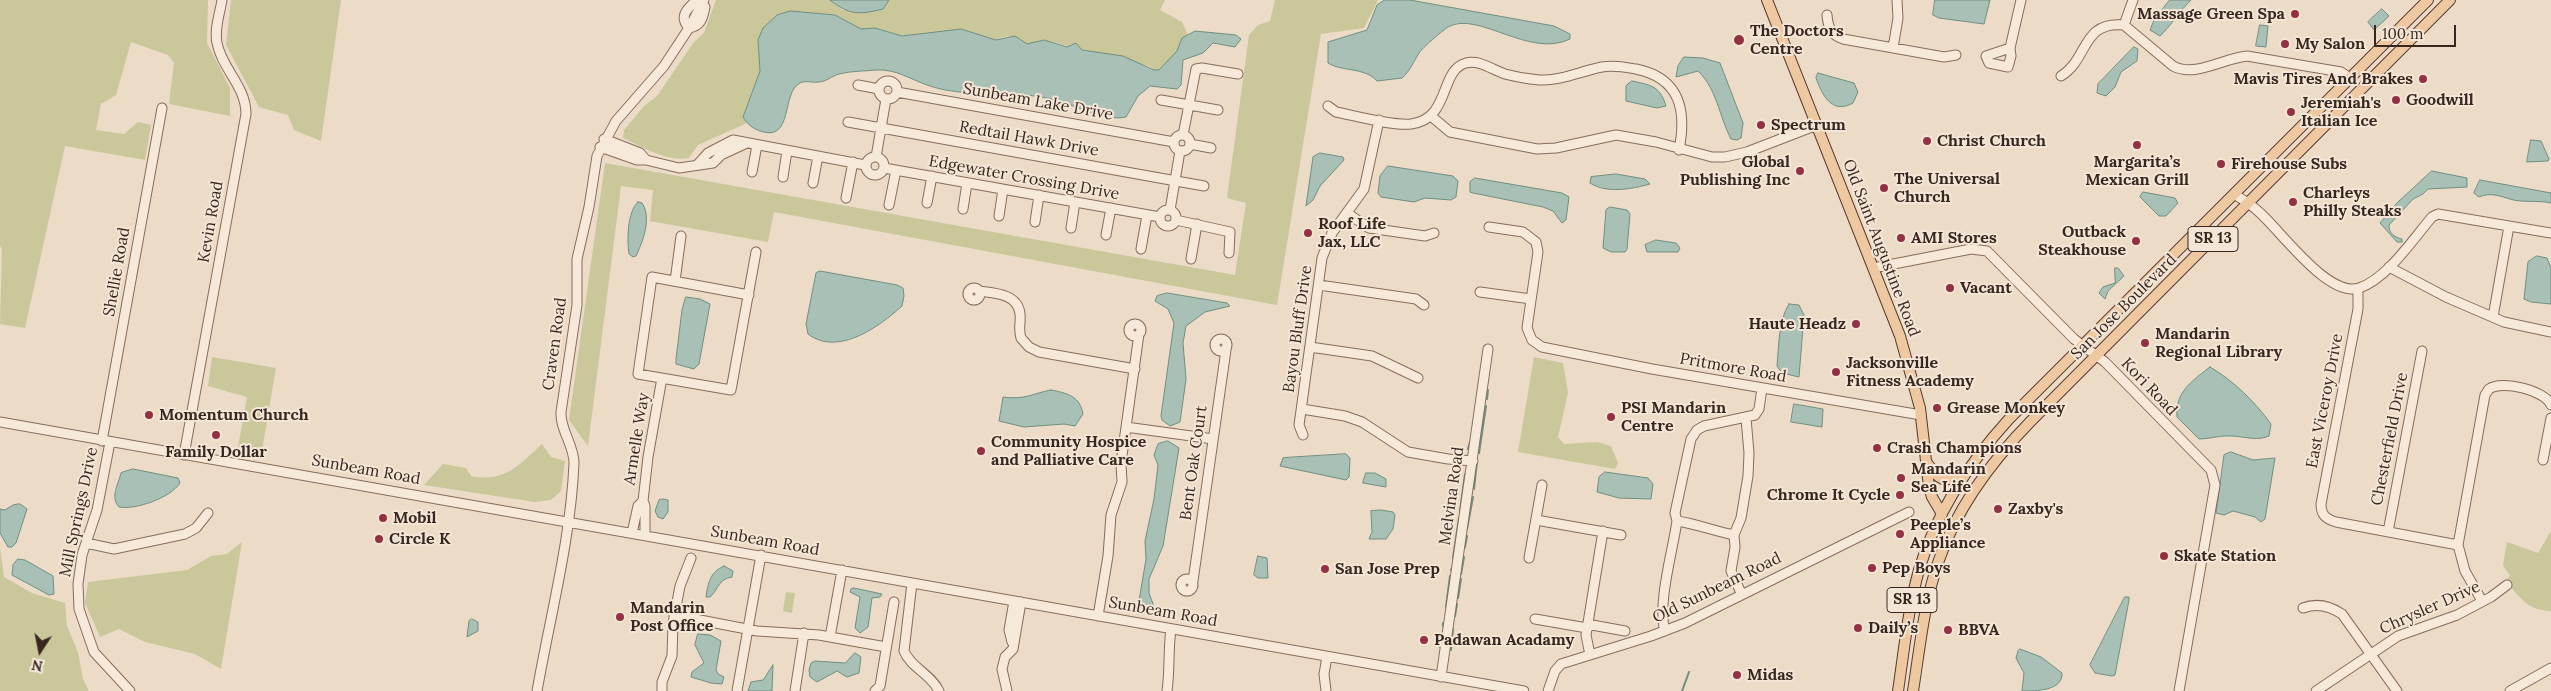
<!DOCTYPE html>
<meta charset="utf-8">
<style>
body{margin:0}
#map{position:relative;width:2551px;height:691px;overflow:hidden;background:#ecdbc7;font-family:Lora,serif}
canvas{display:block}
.north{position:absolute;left:15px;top:626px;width:50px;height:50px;-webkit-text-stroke:4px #f4e6d6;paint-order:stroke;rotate:191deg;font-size:14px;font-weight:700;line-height:20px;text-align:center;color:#382720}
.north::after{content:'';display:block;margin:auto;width:18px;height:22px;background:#382720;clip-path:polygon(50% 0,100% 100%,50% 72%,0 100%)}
.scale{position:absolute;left:2374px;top:25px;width:82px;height:22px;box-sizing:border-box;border:2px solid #382720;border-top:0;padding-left:6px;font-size:15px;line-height:18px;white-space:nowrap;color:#382720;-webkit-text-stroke:4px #f4e6d6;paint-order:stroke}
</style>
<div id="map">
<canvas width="2551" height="691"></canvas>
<div class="north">N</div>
<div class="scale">100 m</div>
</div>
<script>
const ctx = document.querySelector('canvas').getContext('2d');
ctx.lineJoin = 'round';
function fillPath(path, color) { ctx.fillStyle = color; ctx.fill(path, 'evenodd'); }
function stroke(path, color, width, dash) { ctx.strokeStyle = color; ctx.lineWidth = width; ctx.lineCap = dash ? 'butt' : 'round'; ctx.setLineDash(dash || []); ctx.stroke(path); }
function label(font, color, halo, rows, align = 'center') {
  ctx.font = font + ' Lora,serif'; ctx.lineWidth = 4; ctx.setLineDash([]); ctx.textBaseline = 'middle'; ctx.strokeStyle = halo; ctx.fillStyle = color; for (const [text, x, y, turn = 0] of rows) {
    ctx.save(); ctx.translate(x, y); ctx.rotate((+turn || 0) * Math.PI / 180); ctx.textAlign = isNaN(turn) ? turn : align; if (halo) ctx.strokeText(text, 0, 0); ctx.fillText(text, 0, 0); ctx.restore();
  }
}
fillPath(new Path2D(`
 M0,0H208L207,43L230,88V116L169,104L174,63L168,55L131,42L116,95L101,104L96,130L124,134L138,122L151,125L145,160L65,146L25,328L0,324L2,249L0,246Z
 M231,0H341L321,141L294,130L288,115L259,107L226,45Z
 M716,0H830L843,10L883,9L889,0H1165L1160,10L1182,22L1188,35C1181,39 1181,45 1177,51C1172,59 1165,64 1159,70H1154L1149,66L1044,40L1027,44L1007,36L996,40L985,37L902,36L875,28L861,30L835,15L791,11L760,71L743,117L747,123L698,145L689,158C666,162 643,147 623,138L624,130L644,106L657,96L694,42L704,33Z
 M1275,0H1378L1364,28L1321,34L1277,305L774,212L768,242L650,221L653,190L621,186L588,446L569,420L605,163L1235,275L1246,203L1227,198L1249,35L1258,25L1270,21Z
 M212,357L276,368L261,456L237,453L247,397L208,386Z
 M1534,357L1563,363L1568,393L1558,437L1564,444L1597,442L1611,446L1618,463L1615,469L1518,452Z
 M542,444L551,457L565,461L561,491L551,500L535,502L424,485L443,464L466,468L471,476C505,483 519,465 542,444Z
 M2551,531V611C2526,610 2520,597 2505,580L2510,576L2503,565L2507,542L2538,553Z
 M242,542L221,669L195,654L145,642L119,629L100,637L85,603L88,582L187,570L211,556L227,554Z
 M0,547L4,577L32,593L65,603L67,626L78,652L83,679L89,691H0Z
 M786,592L795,593L792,613L783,611Z`), '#cac79b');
const water = new Path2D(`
 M830,0H889L883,9C859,15 849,15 830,0Z
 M1385,0H1410L1554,26L1570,34V39C1529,59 1478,10 1448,27C1443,30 1421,49 1419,53C1414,61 1410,71 1402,78L1377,81C1365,67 1342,72 1328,63V42L1367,30L1377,5Z
 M1935,0H1990L1984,24L1939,18L1933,15Z
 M2170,0H2191C2179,11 2172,25 2160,36L2150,30L2154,20Z
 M2382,9L2389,16L2374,30L2368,22Z
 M791,11L835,15L861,29L875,28L902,36L961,29L996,40L1015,36L1027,44L1044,40L1067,47L1076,43L1082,50L1123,56L1154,70H1159L1177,51L1182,38L1195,31L1236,35L1241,39L1235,47L1213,43L1203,53L1183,60L1181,85L1177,89L1150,86L1138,96L1126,117C1106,122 1073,104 1051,99C1010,89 966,99 927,85C910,79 896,69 877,70C865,71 851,71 839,74C832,76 826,82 818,82C812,83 805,80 800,83C781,92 794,143 760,131C752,128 747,124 743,117L760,71L758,40L763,28L777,15Z
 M2260,25L2268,26L2266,47L2256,46Z
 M2134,47L2138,49L2137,61L2121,72L2115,87L2106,96L2097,93L2098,84Z
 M1684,57L1703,58L1720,63L1743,123L1741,138L1737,140L1731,139C1719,116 1717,89 1698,71L1676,77L1678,66Z
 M1818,73L1854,83L1858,92L1853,103C1832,115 1822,95 1816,78Z
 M1632,81C1651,85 1660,86 1666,106L1657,108L1626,101V86Z
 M2531,140L2541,141L2549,159L2548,161L2527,162Z
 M1320,153L1343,157L1344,160L1320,186L1313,200L1306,206L1313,157Z
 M1388,166L1453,176L1458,181L1456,197L1451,200L1425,198L1414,202L1381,197L1378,193L1380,176Z
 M2432,171L2467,178V187L2428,189L2423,194L2413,199L2389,225C2388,233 2396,238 2402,239V242H2397L2380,223L2397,203Z
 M1616,174L1645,179L1650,184C1632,189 1607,194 1590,183L1591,177Z
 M1475,178L1562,193L1569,197L1566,220L1562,223L1553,211L1543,207L1473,193L1470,192V182Z
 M2480,180L2551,193V203C2539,200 2521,203 2510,199C2499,196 2491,192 2479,197L2474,193Z
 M2143,192L2175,198L2178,203L2166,216H2159L2140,197Z
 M638,202L642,203C652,218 643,241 636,256L633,257L629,254C627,240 627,212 638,202Z
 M1610,207L1627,210L1630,214L1627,249L1625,252H1611L1603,248L1606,210Z
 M1656,240L1676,243L1680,248L1678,252H1647L1645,245Z
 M2537,256L2547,258L2551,268V304L2531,302L2524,299L2528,262Z
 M2115,268H2118L2124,276L2108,291L2105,299L2099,293L2103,287L2115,283Z
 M820,271L897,285L903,288L904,296L902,306C880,326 838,357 808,334L806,324L816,273Z
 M1167,293L1227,303L1230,306L1205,312L1186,326L1183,343L1186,379L1180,422L1170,426L1162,420L1161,416L1174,323L1168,309L1155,301L1157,296Z
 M686,297L700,299L710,304L699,364L694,369L676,364V359L682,310Z
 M1789,304L1799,305L1804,315L1799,377L1782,373L1777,366C1779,347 1778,321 1789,304Z
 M2210,367C2234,381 2255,402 2271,424L2269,436C2256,442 2241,435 2226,436C2217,436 2209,439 2199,439L2177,417C2175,392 2192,381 2210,367Z
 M1051,390C1067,393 1080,396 1083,414L1075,426L1064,424L1024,427L999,421L1003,397C1026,400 1030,394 1051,390Z
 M1794,404L1823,409L1822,427L1791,422Z
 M1168,441L1179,448L1163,546L1149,579V593L1156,612L1138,607L1146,559L1145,541L1154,499L1158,465L1154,455L1158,444Z
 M2231,452L2253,460L2275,458L2265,519L2261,522L2255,517L2233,511L2224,515L2216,513L2224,455Z
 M1346,454L1350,458L1349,477L1346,480L1280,466L1283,458Z
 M133,469L178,478L180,483C170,498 136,510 119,507C110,497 118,485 121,473Z
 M1605,472L1648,478L1653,484L1651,499L1619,498L1597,492L1599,477Z
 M1366,473H1375L1386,479V487L1363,483Z
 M663,499L668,500V512L663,519L658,517L655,511L659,500Z
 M20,504L27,509L16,543L12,547H8L0,533V509L5,510L13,505Z
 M1381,510L1393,512L1395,515L1393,529L1386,539H1369L1372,532L1371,511Z
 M1258,556L1267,558L1268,578H1258L1254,575Z
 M18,559L25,560L53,576L54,594L49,595L12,575L13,565Z
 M724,566L733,571L732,577C718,579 719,589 710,597H706C708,583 710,572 724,566Z
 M854,588L882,594L880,597L872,598L868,627L860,633L855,628L860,597L850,592L851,589Z
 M2125,597H2129V600L2115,675L2112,676L2095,673L2090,665Z
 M472,619L478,622V631L467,637L469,621Z
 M698,634L710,635L721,641L716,670L718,674L724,677L722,684L711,683L691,677L692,672L704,663L695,645Z
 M2020,649L2041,657L2062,673C2063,691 2036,691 2022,691L2024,673L2016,658L2018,651Z
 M855,653L861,657L859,673L847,677L837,671L817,682L810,677L809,670L811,663L815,661L845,663Z
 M773,665L772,691H748L751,682L763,680Z`);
fillPath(water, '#a8c0b5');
stroke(water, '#6f8f81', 1);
stroke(new Path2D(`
 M1487,399L1488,390
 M1468,449L1470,442
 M1479,453L1486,406
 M1474,489L1477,462
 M1460,511L1465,474
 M1467,529L1473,497
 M1465,547L1467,536
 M1453,558L1459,518
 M1451,570L1452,568
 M1461,574L1464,557
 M1458,598L1461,579
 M1446,607L1450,576
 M1455,616L1457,604
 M1443,626V623
 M1440,647L1441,634
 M1451,650L1453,629
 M1682,691L1689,672`), '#6f8f81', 2);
const minor = new Path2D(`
 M1827,15C1828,27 1831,35 1843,39L1944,57L1956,55
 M2124,25L2173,66C2195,78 2224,58 2247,56L2341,72L2350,78
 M2124,25L2133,0
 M689,28C678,16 688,8 697,0
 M689,28C701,26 703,18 705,7L702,4
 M1893,48L1898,18L1897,0
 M2010,48L1986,56L1989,63L2008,67L2011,56L2010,48L2021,0
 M2061,76C2089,59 2081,21 2124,25
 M879 90a9 9 0 1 1 18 0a9 9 0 1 1-18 0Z
 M858,85L879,89
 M897,92L1174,142
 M1161,100L1218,110
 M1328,106L1336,112C1356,116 1392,126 1411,124C1451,119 1439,70 1466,63C1478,59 1493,70 1505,74C1516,77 1528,79 1539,80C1561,81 1581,71 1602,67C1614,65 1624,67 1636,69C1680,78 1687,110 1679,150
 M1431,116L1450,132L1537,149L1556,148L1616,135L1656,142L1712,157H1725L1747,152L1817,125
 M848,122L1204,186
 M1183,135L1196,69L1202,68L1238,74
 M1174 143a8 8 0 1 1 16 0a8 8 0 1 1-16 0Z
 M604,139L640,153L646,160
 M1190,144L1211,148
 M600,147L637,160H646L679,168L713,163L721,155L747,143
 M866 166a9 9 0 1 1 18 0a9 9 0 1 1-18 0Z
 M876,157L886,99
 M698,164L708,153L733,140L865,165
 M884,168L1160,217
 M752,172L757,145
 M783,177L787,151
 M813,183L818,156
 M2234,194C2243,200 2252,205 2259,212C2281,231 2328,298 2359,288C2387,279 2413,239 2432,217L2438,214L2551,233
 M846,198L853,162
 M927,203L932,176
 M889,205L896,170
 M963,209L967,183
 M1160 218a8 8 0 1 1 16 0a8 8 0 1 1-16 0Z
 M1170,210L1180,151
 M1347,213L1369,228L1425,236L1434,233
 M999,216L1003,189
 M1176,220L1230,232L1229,253
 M1035,222L1039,195
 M1489,227L1523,232L1536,242L1538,252L1527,328L1532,340L1542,347L1652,369L1921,415
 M1071,228L1075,202
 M1106,235L1111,208
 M1141,249L1147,215
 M1191,259L1197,224
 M2389,267L2446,297L2504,322L2551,332
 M1873,268L1971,249L1987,251L2074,339L2105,362L2211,470L2215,485L2179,691
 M675,281L681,236
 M1319,285L1416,299L1424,305
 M968 294a6 6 0 1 1 12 0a6 6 0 1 1-12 0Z
 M2358,289V309L2321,504C2321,515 2326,519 2336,522L2458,545
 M979,291C995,293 1018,294 1020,314C1021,323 1018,329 1021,338L1029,347L1039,352L1135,369
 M1480,292L1531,299
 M749,295L652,277L638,374L731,390L756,252
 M2493,317L2509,226
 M1129 330a6 6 0 1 1 12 0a6 6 0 1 1-12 0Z
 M1215 345a6 6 0 1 1 12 0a6 6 0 1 1-12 0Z
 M1310,347L1372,356L1418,378
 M1302,409L1345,416L1362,422L1408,452L1448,459L1473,461
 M0,422L1524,691
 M1126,427L1213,439
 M1303,435L1299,425L1322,258L1332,233L1364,189L1379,120
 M102,441L162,108
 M110,442L97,510L82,555L78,584L79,609L94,652L130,691
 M184,455L246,114C246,86 222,69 217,43C214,29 220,13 222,0
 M2543,460L2551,418
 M1536,520L1621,535
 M1677,521C1697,524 1714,531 1734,535
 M2388,532L2422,351
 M632,533L638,506L643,501
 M645,535V506L643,501L648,457L662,378
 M86,543L114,549L185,534L196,528L208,513
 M1529,558L1542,485
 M1181 585a6 6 0 1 1 12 0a6 6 0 1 1-12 0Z
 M1193,581L1226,350
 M912,583L904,651C911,668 931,674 939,691
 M1742,595L1731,571L1735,547L1734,535L1741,518L1748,476L1749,453L1746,418
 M2482,601L2465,571L2458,545L2485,395L2489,389C2502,380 2545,390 2551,405
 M2303,608C2316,603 2330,606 2342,614L2397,691
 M674,615L757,631L819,635L886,647
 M1098,616L1108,556L1111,515L1122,482L1121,463L1139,334
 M1535,619L1587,628L1592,625L1625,631
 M1665,631C1657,604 1673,550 1677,521L1675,513L1691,439L1697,430L1704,426L1755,415L1759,409L1762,388
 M830,637L842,570
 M1012,642L1009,630L1014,601
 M1590,655L1586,635L1603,531
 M1441,677L1488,349
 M537,691C550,617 571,538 574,463C574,445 560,430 561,412L577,305V259L589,207L597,156L616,121L664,66L689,28L704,0
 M662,691V682L672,656L673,623L680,586L691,558
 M737,691L761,555
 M795,691L804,633
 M875,691L880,686L894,602
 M1007,691L1002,669L1005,657L1013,649L1021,602
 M1167,691C1170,670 1168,650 1171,629
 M1326,691L1324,674L1327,657
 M1548,691L1555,671L1561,664L1651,636L1685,623L1909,512
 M2316,691L2398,636L2457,615L2491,597L2507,585
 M2510,691L2551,668`);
const major = new Path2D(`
 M1767,0L1900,336L1920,408L1929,487L1932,497L1942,514
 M1927,463C1940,481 1942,482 1963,476
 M1898,691C1904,651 1908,609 1919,570C1936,513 1969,463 2009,419L2428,0
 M1913,691C1920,647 1924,602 1939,560C1957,507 1991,462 2030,422L2450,0`);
stroke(minor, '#876c5d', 11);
stroke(major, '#563b31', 12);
stroke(minor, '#f7e9da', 9);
stroke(major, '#edc8a1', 10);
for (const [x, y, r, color] of [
 [2295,14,5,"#943043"],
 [1739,40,6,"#943043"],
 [2285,44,5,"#943043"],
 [2423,79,5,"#943043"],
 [2396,100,5,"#943043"],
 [2291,112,5,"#943043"],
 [1761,125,5,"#943043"],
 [1927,141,5,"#943043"],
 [2137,145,5,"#943043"],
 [2221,164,5,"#943043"],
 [1800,171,5,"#943043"],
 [1884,188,5,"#943043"],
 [2293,202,5,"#943043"],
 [1308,233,5,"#943043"],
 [1901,238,5,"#943043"],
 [2136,241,5,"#943043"],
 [1950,288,5,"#943043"],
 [1856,324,5,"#943043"],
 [2145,343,5,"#943043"],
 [1836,372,5,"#943043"],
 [1937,408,5,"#943043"],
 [149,415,5,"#943043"],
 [1611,417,5,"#943043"],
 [216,435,5,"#943043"],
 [1877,448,5,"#943043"],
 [981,451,5,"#943043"],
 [1901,478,5,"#943043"],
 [1900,495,5,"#943043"],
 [1998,509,5,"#943043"],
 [383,518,5,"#943043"],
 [1900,534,5,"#943043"],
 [379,539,5,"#943043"],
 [2164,556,5,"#943043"],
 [1872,568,5,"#943043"],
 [1325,569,5,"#943043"],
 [620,617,5,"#943043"],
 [1858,628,5,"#943043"],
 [1948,630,5,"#943043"],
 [1424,640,5,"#943043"],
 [1737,675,5,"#943043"]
]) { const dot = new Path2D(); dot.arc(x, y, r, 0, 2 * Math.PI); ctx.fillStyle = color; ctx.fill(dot); stroke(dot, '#f4e6d6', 2); }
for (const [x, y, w] of [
 [2213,239,50],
 [1912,600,50]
]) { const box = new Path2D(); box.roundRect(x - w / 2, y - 12.5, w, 25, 4); ctx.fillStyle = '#f4e6d6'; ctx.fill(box); stroke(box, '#382720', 1); }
label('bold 15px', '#382720', null, [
 ["SR 13",2213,239],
 ["SR 13",1912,600]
]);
label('bold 16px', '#382720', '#f4e6d6', [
 ["Massage Green Spa",2285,14,"right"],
 ["The Doctors",1750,31],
 ["Centre",1750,49],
 ["My Salon",2295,44],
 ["Mavis Tires And Brakes",2413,79,"right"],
 ["Goodwill",2406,100],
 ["Jeremiah's",2301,103],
 ["Italian Ice",2301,121],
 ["Spectrum",1771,125],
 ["Christ Church",1937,141],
 ["Global",1790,162,"right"],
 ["Publishing Inc",1790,180,"right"],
 ["Margarita’s",2137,162,"center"],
 ["Mexican Grill",2137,180,"center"],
 ["Firehouse Subs",2231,164],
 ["The Universal",1894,179],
 ["Church",1894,197],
 ["Charleys",2303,193],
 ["Philly Steaks",2303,211],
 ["Roof Life",1318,224],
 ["Jax, LLC",1318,242],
 ["Outback",2126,232,"right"],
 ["Steakhouse",2126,250,"right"],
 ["AMI Stores",1911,238],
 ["Vacant",1960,288],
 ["Haute Headz",1846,324,"right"],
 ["Mandarin",2155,334],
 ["Regional Library",2155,352],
 ["Jacksonville",1846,363],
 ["Fitness Academy",1846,381],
 ["PSI Mandarin",1621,408],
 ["Centre",1621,426],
 ["Grease Monkey",1947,408],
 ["Momentum Church",159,415],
 ["Community Hospice",991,442],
 ["and Palliative Care",991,460],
 ["Crash Champions",1887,448],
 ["Family Dollar",216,452,"center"],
 ["Mandarin",1911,469],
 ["Sea Life",1911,487],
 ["Chrome It Cycle",1890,495,"right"],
 ["Zaxby's",2008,509],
 ["Mobil",393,518],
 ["Peeple’s",1910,525],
 ["Appliance",1910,543],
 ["Circle K",389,539],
 ["Skate Station",2174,556],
 ["Pep Boys",1882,568],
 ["San Jose Prep",1335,569],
 ["Mandarin",630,608],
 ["Post Office",630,626],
 ["Daily’s",1868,628],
 ["BBVA",1958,630],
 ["Padawan Acadamy",1434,640],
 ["Midas",1747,675]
], 'left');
label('16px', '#382720', '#f4e6d6', [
 ["Sunbeam Lake Drive",1038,102,10],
 ["Redtail Hawk Drive",1029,139,10],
 ["Edgewater Crossing Drive",1024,178,10],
 ["Kevin Road",211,222,-80],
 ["Old Saint Augustine Road",1881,248,69],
 ["Shellie Road",117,272,-80],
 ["San Jose Boulevard",2124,307,-45],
 ["Bayou Bluff Drive",1298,329,-82],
 ["Craven Road",555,344,-82],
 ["Pritmore Road",1733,368,10],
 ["Kori Road",2149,387,46],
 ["East Viceroy Drive",2325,401,-79],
 ["Armelle Way",637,439,-81],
 ["Chesterfield Drive",2390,439,-79],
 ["Bent Oak Court",1194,463,-82],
 ["Sunbeam Road",366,470,10],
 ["Melvina Road",1452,496,-82],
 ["Mill Springs Drive",79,512,-78],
 ["Sunbeam Road",765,541,10],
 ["Old Sunbeam Road",1717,588,-26],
 ["Chrysler Drive",2430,608,-24],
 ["Sunbeam Road",1163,612,10]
]);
</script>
